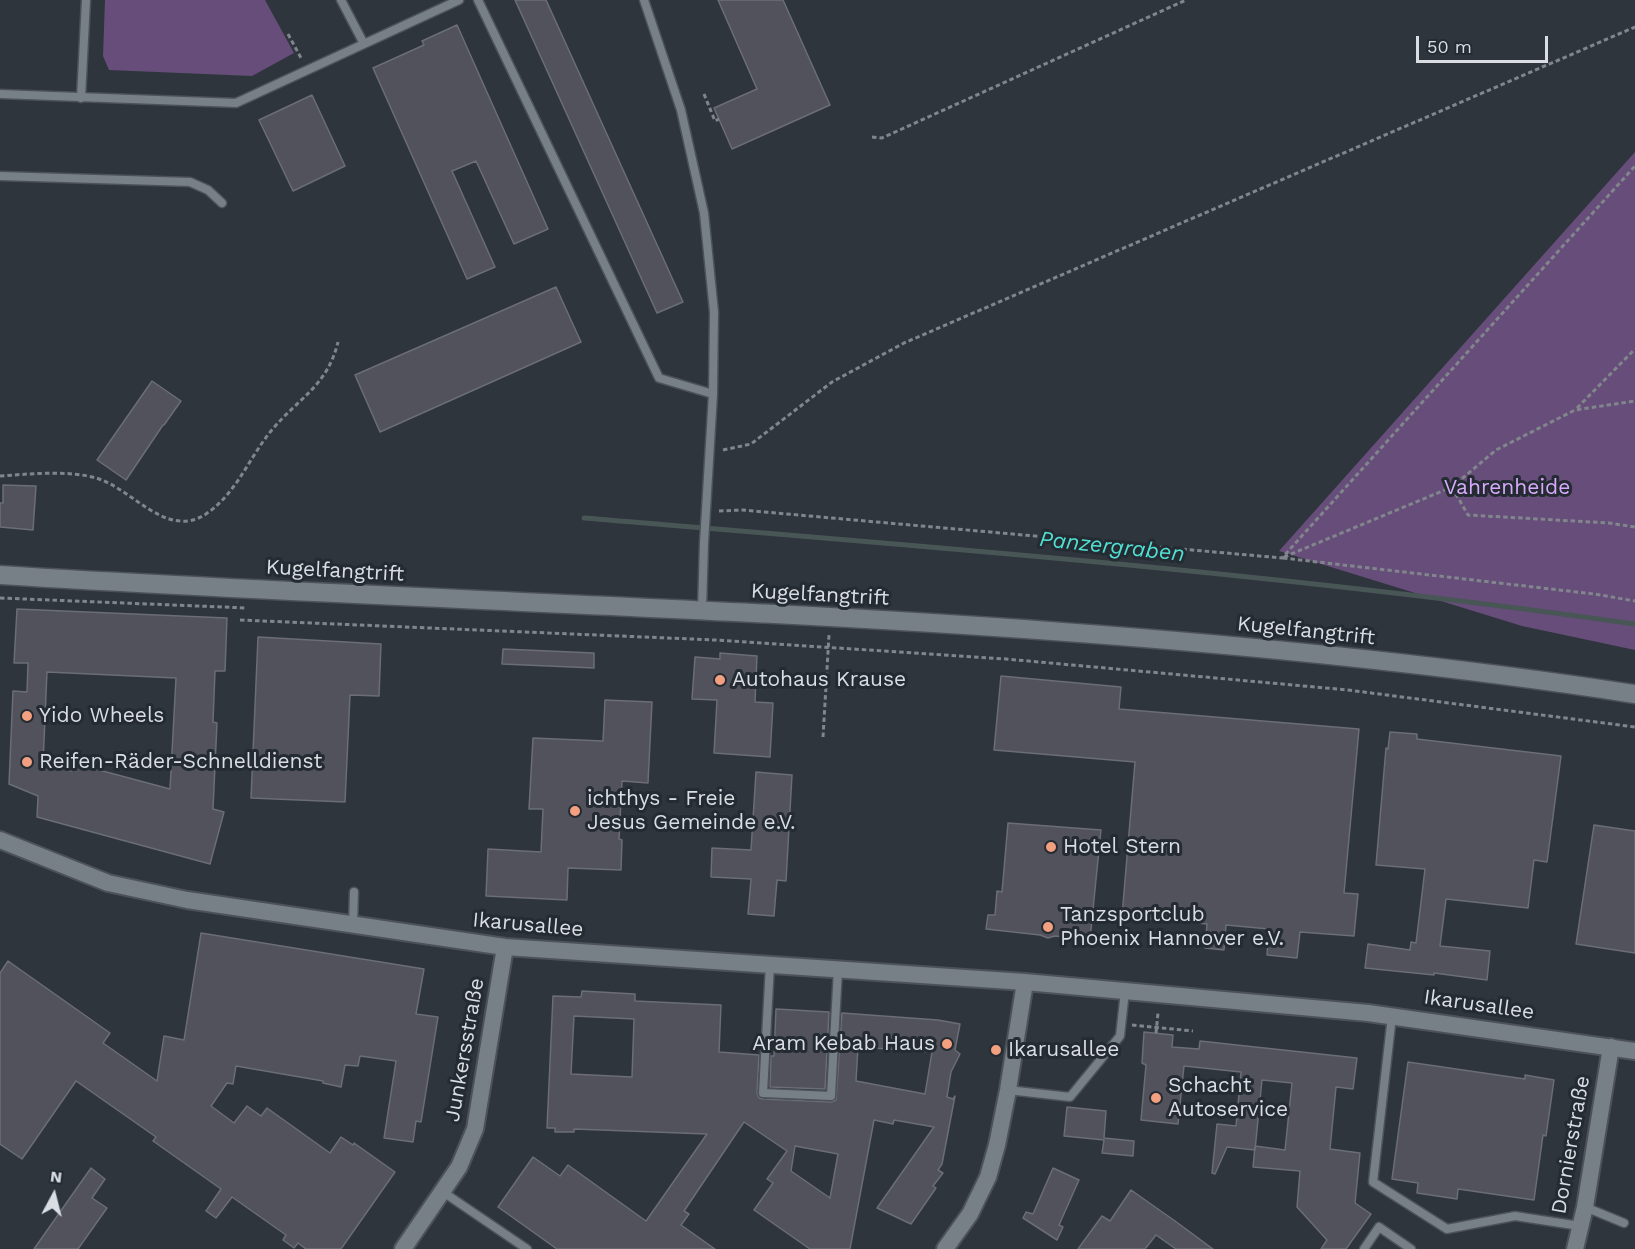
<!DOCTYPE html>
<meta charset="utf-8">
<style>
body{margin:0}
#map{position:relative;width:1635px;height:1249px;overflow:hidden;background:#2e353c;font-family:"Work Sans",sans-serif}
canvas{display:block}
.north{position:absolute;left:24px;top:1165px;width:60px;height:60px;-webkit-text-stroke:4px #242b32;paint-order:stroke;rotate:7deg;font-size:16px;font-weight:700;line-height:24px;text-align:center;color:#dadee3}
.north::after{content:'';display:block;margin:auto;width:21px;height:27px;background:#dadee3;clip-path:polygon(50% 0,100% 100%,50% 72%,0 100%)}
.scale{position:absolute;left:1416px;top:36px;width:132px;height:27px;box-sizing:border-box;border:3px solid #dadee3;border-top:0;padding-left:8px;font-size:18px;line-height:21px;white-space:nowrap;color:#dadee3;-webkit-text-stroke:4px #242b32;paint-order:stroke}
</style>
<div id="map">
<canvas width="1635" height="1249"></canvas>
<div class="north">N</div>
<div class="scale">50 m</div>
</div>
<script>
const ctx = document.querySelector('canvas').getContext('2d');
ctx.lineJoin = 'round';
function fillPath(path, color) { ctx.fillStyle = color; ctx.fill(path, 'evenodd'); }
function stroke(path, color, width, dash) { ctx.strokeStyle = color; ctx.lineWidth = width; ctx.lineCap = dash ? 'butt' : 'round'; ctx.setLineDash(dash || []); ctx.stroke(path); }
function label(font, color, halo, rows, align = 'center') {
  ctx.font = font + ' "Work Sans",sans-serif'; ctx.lineWidth = 6; ctx.setLineDash([]); ctx.textBaseline = 'middle'; ctx.strokeStyle = halo; ctx.fillStyle = color; for (const [text, x, y, turn = 0] of rows) {
    ctx.save(); ctx.translate(x, y); ctx.rotate((+turn || 0) * Math.PI / 180); ctx.textAlign = isNaN(turn) ? turn : align; if (halo) ctx.strokeText(text, 0, 0); ctx.fillText(text, 0, 0); ctx.restore();
  }
}
fillPath(new Path2D(`
 M105,0H265L294,53L252,76L109,70L103,56Z
 M1635,152V650L1522,626L1279,551Z`), '#674d7a');
stroke(new Path2D(`
 M584,518C935,547 1286,574 1635,624`), '#485656', 5);
const building = new Path2D(`
 M515,0H546L683,302L657,313Z
 M718,0H783L830,105L732,149L714,108L757,89Z
 M457,25L548,229L514,244L476,161L452,171L495,267L467,279L373,68L424,45L422,41Z
 M312,95L345,166L293,191L259,120Z
 M556,287L581,342L380,432L355,375Z
 M152,381L181,401L164,425H163L126,480L97,460Z
 M3,485L36,486L33,530L0,527V503H3Z
 M17,609L227,618L225,671H215L213,722L217,723L213,809L224,812L210,864L37,817L38,796L9,784L13,691L27,692L28,663H14ZM47,672L176,678L170,789L73,763L71,771L43,764Z
 M258,637L381,644L379,696L350,695L345,802L251,798Z
 M503,649L594,653V668L502,664Z
 M720,653L757,656L755,702L773,703L770,757L714,753L717,700L692,699L695,657L720,659Z
 M1001,676L1121,687L1119,709L1359,729L1344,893L1358,894L1354,936L1300,932L1297,958L1267,955L1269,929L1226,925L1224,950L1205,948L1207,924L1122,916L1135,762L994,750Z
 M605,700L652,702L648,783L622,781L619,839L622,840L621,870L568,868L567,900L486,896L488,849L541,852L543,809H529L533,738L603,741Z
 M1390,732L1417,734V739L1561,756L1547,862L1534,860L1528,908L1446,899L1440,946L1490,951L1487,980L1434,973V975L1365,968L1368,944L1410,950L1411,942L1416,943L1425,869L1376,865L1386,748L1388,749Z
 M756,772L792,775L786,881L777,880L774,916L748,914L751,879L711,877L712,848L751,850Z
 M1008,823L1101,830L1090,939L1055,936L1048,938L1040,935L986,929L988,915H995L997,891L1002,892Z
 M1594,825L1635,831V953L1576,944Z
 M201,933L424,969L416,1014L438,1017L421,1122L416,1121L413,1142L384,1138L396,1061L360,1056L358,1066L345,1065L341,1087L323,1083V1081L236,1066L233,1084L227,1083L211,1106L234,1123L247,1106L261,1116L267,1108L330,1153L341,1137L353,1145L354,1143L395,1172L341,1249H306L298,1243L294,1248L283,1240L286,1235L232,1197L216,1218L206,1211L221,1189L153,1141L156,1137L76,1081L22,1159L0,1144V973L8,961L110,1033L103,1043L157,1081L164,1036L184,1040Z
 M582,991L635,994V1001L721,1005L719,1052L759,1055L757,1093L759,1098L763,1099L831,1102L836,1100L842,1013L938,1020L960,1024L955,1050L960,1054L951,1072L947,1097L953,1099L955,1096L942,1164L938,1170L943,1173L933,1186L936,1188L911,1224L877,1208L934,1127L894,1120L893,1124L874,1120L850,1249H810L754,1210L773,1183L767,1179L787,1151L744,1122L684,1211L689,1214L681,1225L715,1249H557L498,1207L533,1157L560,1176L568,1165L646,1221L707,1134L574,1129V1132H555V1128H547L553,996L581,997ZM574,1016L634,1019L632,1077L571,1074ZM858,1047L932,1052L925,1094L856,1081ZM795,1146L838,1154L830,1198L791,1171Z
 M776,1009L829,1012L825,1089L770,1087L771,1056H774Z
 M1144,1032L1173,1035L1172,1047L1199,1049L1200,1041L1357,1058L1353,1089L1336,1087L1330,1149L1360,1153L1355,1203L1371,1214L1346,1249H1321L1327,1240L1297,1207L1300,1171L1253,1167L1255,1146L1285,1150L1292,1083L1262,1080L1255,1150L1227,1147L1215,1174L1212,1173L1217,1124L1236,1126L1241,1072L1184,1066L1178,1124L1141,1120L1146,1065L1142,1063Z
 M1408,1062L1525,1079V1075L1554,1080L1546,1136L1543,1135L1534,1200L1458,1189L1457,1199L1417,1193L1418,1183L1392,1179Z
 M1067,1107L1106,1111L1104,1138L1134,1141L1133,1156L1102,1153L1104,1140L1064,1136Z
 M91,1168L105,1179L92,1198L107,1208L78,1249H34Z
 M1053,1168L1079,1180L1059,1225L1063,1227L1057,1240L1023,1218L1026,1212L1033,1214Z
 M1131,1190L1175,1221L1213,1249H1176L1156,1235L1145,1249H1078L1102,1216L1110,1221Z`);
fillPath(building, '#51525c');
stroke(building, '#6b6d77', 1.5);
const lane = new Path2D(`
 M341,0L364,44
 M478,0L659,378L713,394
 M644,0L681,110L704,213L714,312L713,394L704,543L702,610
 M0,94L236,103L459,0
 M81,98L86,0
 M0,176L190,182L208,190L222,203
 M353,925L354,892
 M770,965L763,1093L831,1096L838,969
 M1392,1016L1373,1182L1447,1229L1515,1216L1580,1226
 M1008,1090L1070,1097L1120,1036L1125,991
 M443,1192L527,1249
 M1585,1207L1624,1223
 M1364,1249L1379,1227L1411,1249`);
const street = new Path2D(`
 M0,840L108,883L187,900L505,947L1025,982L1368,1013L1635,1051
 M403,1249L459,1167L475,1129L505,947
 M945,1249L970,1214L988,1177L997,1145L1008,1090L1025,982
 M1575,1249L1585,1207L1611,1047`);
const secondary = new Path2D(`
 M0,575C545,610 1094,611 1635,694`);
stroke(lane, '#4d5259', 11);
stroke(street, '#4d5259', 20);
stroke(secondary, '#4d5259', 21);
stroke(new Path2D(`
 M288,34L301,58
 M704,94L715,121L719,119
 M872,137L882,138L1186,0
 M1577,408L1635,349
 M723,450L751,444L832,382L904,343L1635,27
 M0,476C29,474 68,470 96,478C132,488 166,540 206,514C236,494 249,458 271,431C298,398 327,387 338,342
 M1452,487L1468,515L1609,523L1635,527
 M719,511L742,510L1282,558L1635,166
 M1284,557L1452,487L1496,450L1575,410L1635,401
 M1283,558L1594,594L1635,601
 M0,598L247,608
 M240,620L715,640L1006,659L1348,690L1635,727
 M823,737L829,635
 M1132,1025L1193,1031
 M1156,1033L1158,1013`), '#81868c', 3, [4.5, 3]);
stroke(lane, '#777f87', 8);
stroke(street, '#777f87', 16);
stroke(secondary, '#777f87', 18);
for (const [x, y, r, color] of [
 [720,680,6,"#f2a080"],
 [27,716,6,"#f2a080"],
 [27,762,6,"#f2a080"],
 [575,811,6,"#f2a080"],
 [1051,847,6,"#f2a080"],
 [1048,927,6,"#f2a080"],
 [947,1044,6,"#f2a080"],
 [996,1050,6,"#f2a080"],
 [1156,1098,6,"#f2a080"]
]) { const dot = new Path2D(); dot.arc(x, y, r, 0, 2 * Math.PI); ctx.fillStyle = color; ctx.fill(dot); stroke(dot, '#242b32', 2); }
label('21px', '#d8aafb', '#242b32', [
 ["Vahrenheide",1507,488]
]);
label('21px', '#dadee3', '#242b32', [
 ["Kugelfangtrift",335,571,3],
 ["Kugelfangtrift",820,595,3],
 ["Kugelfangtrift",1306,631,6],
 ["Ikarusallee",528,925,5],
 ["Ikarusallee",1479,1005,8],
 ["Junkersstraße",465,1050,-80],
 ["Dornierstraße",1571,1145,-80]
]);
label('21px', '#dadee3', '#242b32', [
 ["Autohaus Krause",732,680],
 ["Yido Wheels",39,716],
 ["Reifen-Räder-Schnelldienst",39,762],
 ["ichthys - Freie",587,799],
 ["Jesus Gemeinde e.V.",587,823],
 ["Hotel Stern",1063,847],
 ["Tanzsportclub",1060,915],
 ["Phoenix Hannover e.V.",1060,939],
 ["Aram Kebab Haus",935,1044,"right"],
 ["Ikarusallee",1008,1050],
 ["Schacht",1168,1086],
 ["Autoservice",1168,1110]
], 'left');
label('italic 22px', '#51e0d3', '#242b32', [
 ["Panzergraben",1112,547,6]
]);
</script>
